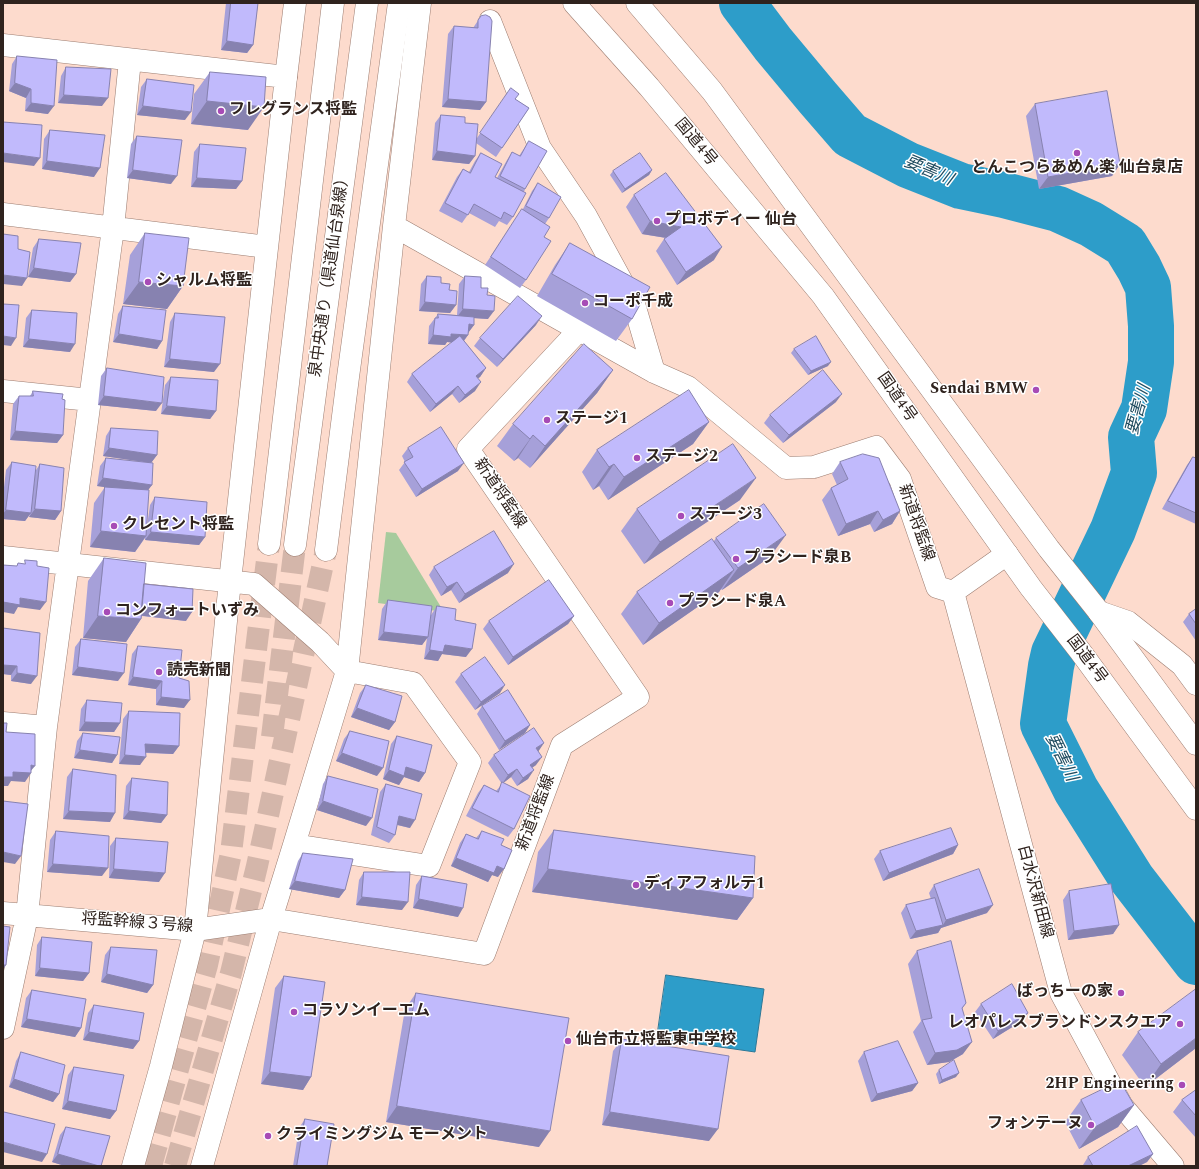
<!DOCTYPE html>
<meta charset="utf-8">
<style>
body{margin:0}
#map{position:relative;width:1199px;height:1169px;overflow:hidden;background:#fddbcd;font-family:Spectral,serif}
canvas{display:block}
.frame{position:absolute;inset:0;border:4px solid #2f231e;pointer-events:none}
</style>
<div id="map">
<canvas width="1199" height="1169"></canvas>
<div class="frame"></div>
</div>
<script>
const ctx = document.querySelector('canvas').getContext('2d');
ctx.lineJoin = 'round';
function fillPath(path, color) { ctx.fillStyle = color; ctx.fill(path, 'evenodd'); }
function stroke(path, color, width, dash) { ctx.strokeStyle = color; ctx.lineWidth = width; ctx.lineCap = dash ? 'butt' : 'round'; ctx.setLineDash(dash || []); ctx.stroke(path); }
function label(font, color, halo, rows, align = 'center') {
  ctx.font = font + ' Spectral,"Noto Sans JP",serif'; ctx.lineWidth = 3; ctx.setLineDash([]); ctx.textBaseline = 'middle'; ctx.strokeStyle = halo; ctx.fillStyle = color; for (const [text, x, y, turn = 0] of rows) {
    ctx.save(); ctx.translate(x, y); ctx.rotate((+turn || 0) * Math.PI / 180); ctx.textAlign = isNaN(turn) ? turn : align; if (halo) ctx.strokeText(text, 0, 0); ctx.fillText(text, 0, 0); ctx.restore();
  }
}
fillPath(new Path2D(`
 M386,532L396,533L444,612L378,603Z`), '#a7cb9d');
const water = new Path2D(`
 M666,975L764,989L755,1052L657,1038Z`);
fillPath(water, '#2d9dc9');
stroke(water, '#2e7896', 1);
stroke(new Path2D(`
 M742,3L773,44L818,98L850,135L908,165L961,186L1004,195L1058,209L1091,224L1125,245L1139,268L1148,287L1151,326V362L1144,409L1131,437L1134,473L1113,530L1054,653L1051,666L1043,724L1076,790L1132,879L1196,962`), '#2d9dc9', 46);
stroke(new Path2D(`
 M272,737L295,545
 M151,1166L207,965L231,853L269,544
 M175,1166L231,973L257,866L326,550`), '#d4b6aa', 22, [22, 11]);
const minor = new Path2D(`
 M490,21L540,148L586,216L634,304L654,372
 M3,45L286,77L230,581L195,930L161,1066L133,1166
 M3,214L267,247
 M394,226L579,330
 M3,391L90,400
 M3,557L254,584L320,642L347,671L413,683L470,762L429,866L294,845
 M953,592L1061,993L1122,1106L1173,1166
 M1099,612L1128,622L1182,665L1196,684
 M3,723L46,727
 M3,913L195,930L271,919L484,954L562,745L638,697L468,449L579,330L654,372L688,387L786,468L814,467L876,447L900,479L937,587L953,592L1007,554
 M3,1028L27,916L46,727L113,228L130,60
 M202,1166L271,919L294,845L347,671L394,226L420,3`);
const major = new Path2D(`
 M269,544L333,3
 M295,545L367,3
 M326,550L348,377L399,3`);
const highway = new Path2D(`
 M574,3L649,87L823,296L1031,588L1080,651L1196,809
 M637,3L712,91L1049,549L1099,612L1196,744
 M286,77L295,3`);
stroke(minor, '#9c7d71', 23);
stroke(major, '#9c7d71', 23);
stroke(highway, '#9c7d71', 23);
stroke(minor, '#fff', 22);
stroke(major, '#fff', 22);
stroke(highway, '#fff', 22);
fillPath(new Path2D(`
 M226,3H258L253,45L247,53L221,50Z
 M481,16L486,102L480,110L442,107L448,34L454,26L473,28Z
 M17,56L48,114L25,111L26,98L9,91L12,64Z
 M66,67L102,106L58,103L61,76Z
 M210,72L248,130L191,124L194,94Z
 M147,79L185,120L137,115L141,87Z
 M511,88L515,99L529,108L496,157L476,143L475,156L469,164L432,160L435,123L441,115L465,123L477,138Z
 M1035,104L1120,164L1112,176L1039,189L1026,116Z
 M50,130L94,177L42,169L44,139Z
 M137,136L171,184L127,178L131,144Z
 M529,141L525,189L524,192L513,217L507,225L499,221L495,227L469,213L462,223L439,211L457,177L463,169L469,172L475,161L481,153L495,177L497,178L507,160L512,152L519,156Z
 M200,144L242,181L236,189L191,187L194,152Z
 M652,170L649,175L622,193L610,175L613,171Z
 M538,183L549,218L545,224L544,237L526,280L520,288L485,265L517,217L523,209L532,191Z
 M634,195L714,260L677,285L656,251L664,239L666,238L642,234L626,207Z
 M145,233L183,286L167,309L123,304L130,255Z
 M39,239L76,274L70,282L28,277L33,248Z
 M570,243L632,319L616,341L537,296L555,265Z
 M427,276L441,283L449,290L456,305L450,313L419,311L421,284Z
 M465,276L481,288L487,295L488,319L474,318V325L468,333V335L464,341L486,368L480,377L478,378L475,391L459,403L452,394L430,412L407,382L412,374L452,343L447,342L445,345L428,344L429,326L438,314L457,315L459,284Z
 M123,306L162,341L157,349L113,342L118,314Z
 M32,310L70,352L23,347L26,318Z
 M175,313L214,372L164,367L170,322Z
 M536,325L497,367L474,346L480,338Z
 M794,349L828,366L808,375L791,353Z
 M107,368L156,411L98,405L101,376Z
 M613,370L597,393L530,468L518,458L514,461L497,446L513,424Z
 M171,377L216,411L210,419L161,414L165,385Z
 M33,391L63,435L57,443L10,440L13,404L19,396H30Z
 M836,402L783,443L764,423L770,415Z
 M709,422L693,444L608,500L599,486L593,490L582,472L597,450Z
 M111,428L157,455L151,463L103,456L106,436Z
 M408,448L458,471L416,497L399,470L405,462L402,456Z
 M1193,457L1196,458V524L1162,509L1187,465Z
 M106,458L152,485L148,489L147,526L150,505L155,497L205,537L199,545L145,540V538L135,552L90,547L94,503L105,487H106L97,486L100,466Z
 M12,462L36,470L40,464L61,511L55,520L29,517L30,514L25,521L3,519V496L6,470Z
 M840,462L900,511L892,524L874,532L870,524L838,536L822,500L831,488L837,485L832,474Z
 M740,500L644,564L621,531L637,509Z
 M716,538L770,557L722,590L721,589L719,592L643,645L621,614L637,592L714,541Z
 M104,558L144,584L186,621L142,616L141,619L126,642L83,638L88,581Z
 M434,567L508,573L459,603L451,590L441,596L429,575Z
 M388,600L431,615L437,606L455,620L466,657L442,654L438,661L424,659L427,638L422,645L378,640L382,609Z
 M1196,609V641L1183,622L1189,614Z
 M574,616L568,624L508,665L483,629L489,621Z
 M3,628L31,684L11,681V675L3,674Z
 M81,639L118,681L72,675L75,647Z
 M138,646L179,678L184,708L156,705V689L128,685L132,654Z
 M461,674L500,693L475,710L455,682Z
 M366,685L395,722L389,730L351,717L360,693Z
 M87,700L120,723L114,732L79,731L81,709Z
 M482,706L530,725L525,733L499,750L477,714Z
 M129,711L179,746L173,754L146,753L140,765L119,764L123,719Z
 M350,731L377,776L336,761L344,739Z
 M83,733L117,755L112,763L74,758L77,741Z
 M397,736L425,773L419,782L404,777L399,785L383,779L391,744Z
 M538,751L536,765L532,768L528,779L517,786L511,777L503,783L514,829L508,837L466,816L478,793L484,785L496,791L502,784L488,763L494,755Z
 M73,769L110,822L63,819L67,777Z
 M328,776L366,826L317,810L323,784Z
 M132,778L167,815L161,823L123,819L126,786Z
 M386,784L410,828L397,825L395,835L389,843L371,835L380,792Z
 M554,830L753,898L737,920L532,892L538,852Z
 M56,831L102,876L47,872L50,840Z
 M482,831L501,845L498,877L492,875L488,882L451,866L460,843L466,834L476,838Z
 M116,838L159,882L109,878L110,846Z
 M958,845L953,854L883,881L874,859L880,851Z
 M303,853L345,890L339,898L289,889L298,861Z
 M364,872L402,910L356,905L359,880Z
 M422,876L458,917L413,908L416,885Z
 M934,885L987,913L941,928L938,933L910,939L901,913L906,905L931,899L929,893Z
 M1069,891L1119,925L1113,934L1068,940L1063,900Z
 M42,937L89,973L83,981L35,976L37,945Z
 M111,947L153,985L147,993L101,982L105,955Z
 M917,951L966,1003L962,1009L963,1054L949,1062L927,1065L913,1032L921,1021L908,964Z
 M284,976L311,1077L303,1090L261,1084L275,988Z
 M32,990L81,1028L75,1037L21,1027L26,998Z
 M416,993L539,1147L386,1122L405,1009Z
 M981,1004L1028,1013L1022,1021L993,1039L975,1012Z
 M94,1005L139,1041L133,1049L83,1040L88,1013Z
 M1138,1032L1196,1048L1145,1087L1122,1055Z
 M622,1039L709,1141L602,1125L613,1051Z
 M21,1052L59,1094L53,1102L9,1087L16,1061Z
 M864,1052L918,1083L912,1091L871,1102L858,1061Z
 M74,1067L116,1111L110,1119L62,1109L68,1075Z
 M939,1070L956,1077L939,1084L936,1074Z
 M1196,1090V1138L1173,1112L1182,1100Z
 M1081,1100L1134,1105L1118,1127L1079,1149L1065,1122Z
 M305,1119L327,1166H293L299,1128Z
 M66,1127L101,1166H65L52,1162L60,1135Z
 M1153,1154L1147,1162L1139,1166H1083V1165L1088,1157Z`), '#a6a0d9');
fillPath(new Path2D(`
 M227,41L253,45L247,53L221,50Z
 M15,83L31,89L26,98L9,91Z
 M64,95L108,98L102,106L58,103Z
 M448,99L486,102L480,110L442,107Z
 M207,101L264,107L248,130L191,124Z
 M31,103L54,106L48,114L25,111Z
 M143,106L191,112L185,120L137,115Z
 M437,151L475,156L469,164L432,160Z
 M3,153L40,158L34,166L3,162Z
 M47,161L100,168L94,177L42,169Z
 M1120,164L1112,176L1039,189L1048,177Z
 M133,170L177,176L171,184L127,178Z
 M652,170L649,175L622,193L625,189Z
 M197,178L242,181L236,189L191,187Z
 M650,221L681,227L673,239L642,234Z
 M722,247L714,260L677,285L686,272Z
 M34,268L76,274L70,282L28,277Z
 M3,275L27,278L22,286L3,284Z
 M139,282L183,286L167,309L123,304Z
 M425,302L456,305L450,313L419,311Z
 M463,309L494,311L488,319L457,317Z
 M542,316L536,325L497,367L503,359Z
 M469,324L474,325L468,333Z
 M119,334L162,341L157,349L113,342Z
 M451,334L468,335L462,343L447,342L445,345L428,344L433,335Z
 M3,336L16,338L11,346L3,345Z
 M29,339L75,344L70,352L23,347Z
 M170,359L220,364L214,372L164,367Z
 M831,362L828,366L808,375L811,371Z
 M486,368L480,377L470,384L476,376Z
 M613,370L597,393L530,468L545,446Z
 M481,382L475,391L459,403L465,395Z
 M458,386L452,394L430,412L436,404Z
 M842,394L836,402L783,443L789,435Z
 M104,396L162,403L156,411L98,405Z
 M167,406L216,411L210,419L161,414Z
 M709,422L693,444L608,500L624,477Z
 M15,431L63,435L57,443L10,440Z
 M533,435L518,458L514,461L530,439Z
 M109,448L157,455L151,463L103,456Z
 M464,463L458,471L416,497L422,489Z
 M614,464L599,486L593,490L609,467Z
 M103,478L152,485L146,493L97,486Z
 M756,478L740,500L644,564L660,542Z
 M35,509L61,511L55,520L29,517Z
 M6,510L31,513L25,521L3,519V514Z
 M878,511L870,524L838,536L846,524Z
 M900,511L892,524L874,532L883,520Z
 M101,531L146,536L135,552L90,547Z
 M151,532L205,537L199,545L145,540Z
 M786,535L770,557L722,590L738,568Z
 M514,564L508,573L459,603L465,594Z
 M734,570L719,592L643,645L659,623Z
 M457,582L451,590L441,596L447,587Z
 M20,598L46,602L40,610L18,607L14,614L3,612V602Z
 M142,607L192,612L186,621L136,615Z
 M98,616L141,619L126,642L83,638Z
 M574,616L568,624L508,665L513,657Z
 M384,632L428,637L422,645L378,640Z
 M445,645L472,649L466,657L442,654L438,661L424,659L430,650Z
 M3,665L17,666L11,675L3,674Z
 M78,667L124,673L118,681L72,675Z
 M17,673L37,676L31,684L11,681Z
 M133,677L162,681L156,689L128,685Z
 M505,685L500,693L475,710L481,702Z
 M161,697L190,700L184,708L156,705Z
 M357,708L395,722L389,730L351,717Z
 M85,722L120,723L114,732L79,731Z
 M530,725L525,733L499,750L505,741Z
 M544,743L538,752L536,748Z
 M145,744L179,746L173,754L139,752Z
 M80,750L117,755L112,763L74,758Z
 M342,753L383,768L377,776L336,761Z
 M125,755L146,757L140,765L119,764Z
 M542,757L536,765L524,773L530,765Z
 M31,765L35,766L29,773H31L25,782L11,781L8,786H3V778L13,772Z
 M406,767L425,773L419,782L404,777L399,785L383,779L389,770Z
 M517,769L511,777L502,784L508,775Z
 M534,770L528,779L517,786L523,778Z
 M323,801L372,818L366,826L317,810Z
 M69,811L115,813L110,822L63,819Z
 M129,811L167,815L161,823L123,819Z
 M399,816L415,820L410,828L394,824Z
 M958,845L953,854L883,881L889,873Z
 M3,852L21,856L15,864L3,862Z
 M456,858L497,866L504,869L498,877L492,875L488,882L451,866Z
 M53,864L108,868L102,876L47,872Z
 M114,869L165,873L159,882L109,878Z
 M548,869L753,898L737,920L532,892Z
 M295,881L345,890L339,898L289,889Z
 M362,897L408,902L402,910L356,905Z
 M419,899L463,908L458,917L413,908Z
 M993,905L987,913L941,928L938,933L910,939L916,931L943,925L946,920Z
 M1119,925L1113,934L1068,940L1074,931Z
 M3,965H6L3,970Z
 M40,968L89,973L83,981L35,976Z
 M107,974L153,985L147,993L101,982Z
 M1028,1013L1022,1021L993,1039L998,1031Z
 M27,1019L81,1028L75,1037L21,1027Z
 M89,1032L139,1041L133,1049L83,1040Z
 M1196,1038V1048L1145,1087L1161,1064Z
 M972,1042L963,1054L949,1062L927,1065L935,1053Z
 M270,1072L311,1077L303,1090L261,1084Z
 M959,1073L956,1077L939,1084L942,1080Z
 M14,1079L59,1094L53,1102L9,1087Z
 M918,1083L912,1091L871,1102L877,1094Z
 M68,1101L116,1111L110,1119L62,1109Z
 M1134,1105L1118,1127L1079,1149L1095,1127Z
 M397,1106L550,1131L539,1147L386,1122Z
 M610,1112L718,1129L709,1141L602,1125Z
 M3,1142L47,1154L42,1162L3,1152Z
 M58,1154L99,1166H65L52,1162Z
 M1153,1154L1147,1162L1139,1166H1128Z`), '#8782b0');
const building = new Path2D(`
 M231,3H258L253,45L227,41Z
 M486,15L490,17L492,21L486,102L448,99L454,26L478,28V20L481,16Z
 M17,56L57,60L54,106L31,103V89L15,83Z
 M66,67L111,69L108,98L64,95Z
 M210,72L266,77L264,107L207,101Z
 M147,79L194,85L191,112L143,106Z
 M511,88L519,94L515,99L529,108L502,148L480,133Z
 M1107,91L1120,164L1048,177L1035,104Z
 M441,115L465,117V123L478,124L475,156L437,151Z
 M3,122L42,125L40,158L3,153Z
 M50,130L105,135L100,168L47,161Z
 M137,136L182,140L177,176L133,170Z
 M529,141L547,151L525,189L500,176L512,152L520,156Z
 M200,144L246,148L242,181L197,178Z
 M481,153L502,164L495,177L526,193L513,217L504,212L501,219L474,204L468,215L445,203L463,169L470,173Z
 M640,153L652,170L625,189L613,171Z
 M666,173L722,247L686,272L664,239L681,227L650,221L634,195Z
 M538,183L561,197L549,218L526,206Z
 M522,209L550,227L544,237L551,241L526,280L491,257Z
 M145,233L189,238L183,286L139,282Z
 M3,234L18,236V249L30,252L27,278L3,275Z
 M39,239L81,243L76,274L34,268Z
 M570,243L650,287L632,319L552,274Z
 M427,276L441,277V283L450,284L449,290L457,291L456,305L425,302Z
 M465,276L481,277V288H488L487,295L495,296L494,311L463,309Z
 M518,296L542,316L503,359L480,338Z
 M3,304L19,305L16,338L3,336Z
 M123,306L166,310L162,341L119,334Z
 M32,310L77,313L75,344L29,339Z
 M175,313L225,317L220,364L170,359Z
 M438,314L474,317V325L469,324L468,335L451,334V337L433,335L435,318H438Z
 M460,336L486,368L476,376L481,382L465,395L458,386L436,404L412,374Z
 M816,336L831,362L811,371L794,349Z
 M584,344L613,370L545,446L533,435L530,439L513,424Z
 M107,368L164,377L162,403L104,396Z
 M823,370L842,394L789,435L770,415Z
 M171,377L218,380L216,411L167,406Z
 M689,390L709,422L624,477L614,464L609,467L597,450Z
 M33,391L63,394L62,399L65,400L63,435L15,431L19,396H33Z
 M441,427L464,463L422,489L404,462L413,457L408,448Z
 M111,428L158,431L157,455L109,448Z
 M733,444L756,478L660,542L637,509Z
 M863,454L879,458L900,511L883,520L878,511L846,524L831,488L848,479L840,462Z
 M1193,457L1196,458V513L1168,501Z
 M106,458L153,463L152,485L103,478Z
 M12,462L36,466L31,513L6,510Z
 M40,464L64,468L61,511L35,509Z
 M105,487L149,490L146,536L101,531Z
 M155,497L207,502L205,537L151,532Z
 M764,504L786,535L738,568L716,538Z
 M494,531L514,564L465,594L457,582L447,587L434,567Z
 M712,539L734,570L659,623L637,592Z
 M104,558L146,563L141,619L98,616Z
 M25,560L37,561V566L49,568L46,602L20,598V605L3,602V565L17,566L18,563L25,564Z
 M549,580L574,616L513,657L489,621Z
 M144,584L193,589L192,612L142,607Z
 M388,600L432,606L428,637L384,632Z
 M437,606L456,609L455,620L476,624L472,649L445,645L443,652L430,650Z
 M1196,609V624L1189,614Z
 M3,628L40,633L37,676L17,673V666L3,665Z
 M81,639L127,644L124,673L78,667Z
 M138,646L182,650L179,678L189,681L190,700L161,697L162,681L133,677Z
 M485,657L505,685L481,702L461,674Z
 M366,685L402,696L395,722L357,708Z
 M508,690L530,725L505,741L482,706Z
 M87,700L122,703L120,723L85,722Z
 M129,711L180,713L179,746L145,744L146,757L125,755Z
 M3,723H7L6,732L35,734V766L31,765V773L13,772V777H3V781Z
 M534,728L544,743L536,748L542,757L530,765L534,770L523,778L517,769L508,775L494,755Z
 M350,731L389,741L383,768L342,753Z
 M83,733L120,737L117,755L80,750Z
 M397,736L432,745L425,773L406,767L404,776L389,770Z
 M73,769L116,775L115,813L69,811Z
 M328,776L378,789L372,818L323,801Z
 M132,778L168,782L167,815L129,811Z
 M502,782L530,796L514,829L472,808L484,785L498,792Z
 M386,784L422,794L415,820L399,816L395,835L377,827Z
 M3,801L28,804L21,856L3,852Z
 M951,828L958,845L889,873L880,851Z
 M554,830L755,856L753,898L548,869Z
 M56,831L109,836L108,868L53,864Z
 M482,831L504,839L501,845L512,850L504,869L497,866L494,873L456,858L466,834L478,839Z
 M116,838L168,842L165,873L114,869Z
 M303,853L353,859L345,890L295,881Z
 M979,869L993,905L946,920L934,885Z
 M364,872H410L408,902L362,897Z
 M422,876L467,884L463,908L419,899Z
 M1111,884L1119,925L1074,931L1069,891Z
 M935,898L943,925L916,931L906,905Z
 M3,926L10,927L6,965H3Z
 M42,937L92,942L89,973L40,968Z
 M951,941L966,1003L962,1008L972,1042L957,1050L935,1053L922,1020L932,1018L917,951Z
 M111,947L157,950L153,985L107,974Z
 M284,976L325,982L311,1077L270,1072Z
 M1012,984L1028,1013L998,1031L981,1004Z
 M1196,989V1038L1161,1064L1138,1032Z
 M32,990L86,999L81,1028L27,1019Z
 M416,993L569,1018L550,1131L397,1106Z
 M94,1005L144,1013L139,1041L89,1032Z
 M622,1039L729,1056L718,1129L610,1112Z
 M898,1041L918,1083L877,1094L864,1052Z
 M21,1052L65,1065L59,1094L14,1079Z
 M954,1060L959,1073L942,1080L939,1070Z
 M74,1067L124,1075L116,1111L68,1101Z
 M1120,1081L1134,1105L1095,1127L1081,1100Z
 M1196,1090V1116L1182,1100Z
 M4,1112L55,1124L47,1154L3,1142V1117Z
 M305,1119L334,1124L327,1166H297Z
 M1137,1126L1153,1154L1128,1166H1093L1088,1157Z
 M66,1127L110,1136L101,1166H99L58,1154Z`);
fillPath(building, '#c1bafc');
stroke(building, '#8782b0', 1);
for (const [x, y, r, color] of [
 [221,111,4,"#a74bb6"],
 [1077,153,4,"#a74bb6"],
 [657,221,4,"#a74bb6"],
 [148,282,4,"#a74bb6"],
 [585,303,4,"#a74bb6"],
 [1036,390,4,"#a74bb6"],
 [547,420,4,"#a74bb6"],
 [637,458,4,"#a74bb6"],
 [681,516,4,"#a74bb6"],
 [114,526,4,"#a74bb6"],
 [736,559,4,"#a74bb6"],
 [670,603,4,"#a74bb6"],
 [107,612,4,"#a74bb6"],
 [159,672,4,"#a74bb6"],
 [636,885,4,"#a74bb6"],
 [1121,993,4,"#a74bb6"],
 [294,1012,4,"#a74bb6"],
 [1180,1024,4,"#a74bb6"],
 [568,1041,4,"#a74bb6"],
 [1182,1085,4,"#a74bb6"],
 [1091,1125,4,"#a74bb6"],
 [268,1136,4,"#a74bb6"]
]) { const dot = new Path2D(); dot.arc(x, y, r, 0, 2 * Math.PI); ctx.fillStyle = color; ctx.fill(dot); stroke(dot, '#fff', 1.5); }
label('bold 16px', '#2f231e', '#fff', [
 ["フレグランス将監",229,111],
 ["とんこつらあめん楽 仙台泉店",1077,169,"center"],
 ["プロボディー 仙台",665,221],
 ["シャルム将監",156,282],
 ["コーポ千成",593,303],
 ["Sendai BMW",1028,390,"right"],
 ["ステージ1",555,420],
 ["ステージ2",645,458],
 ["ステージ3",689,516],
 ["クレセント将監",122,526],
 ["プラシード泉B",744,559],
 ["プラシード泉A",678,603],
 ["コンフォートいずみ",115,612],
 ["読売新聞",167,672],
 ["ディアフォルテ1",644,885],
 ["ばっちーの家",1113,993,"right"],
 ["コラソンイーエム",302,1012],
 ["レオパレスブランドンスクエア",1172,1024,"right"],
 ["仙台市立将監東中学校",576,1041],
 ["2HP Engineering",1174,1085,"right"],
 ["フォンテーヌ",1083,1125,"right"],
 ["クライミングジム モーメント",276,1136]
], 'left');
label('16px', '#2f231e', '#fff', [
 ["国道4号",695,143,50],
 ["泉中央通り（県道仙台泉線）",331,274,-82],
 ["国道4号",896,398,55],
 ["新道将監線",499,494,56],
 ["新道将監線",915,523,71],
 ["国道4号",1086,660,53],
 ["新道将監線",537,813,-69],
 ["白水沢新田線",1034,892,75],
 ["将監幹線３号線",137,924,4]
]);
label('italic 17px', '#214d60', '#fff', [
 ["要害川",928,172,23],
 ["要害川",1140,410,-75],
 ["要害川",1060,758,64]
]);
</script>
